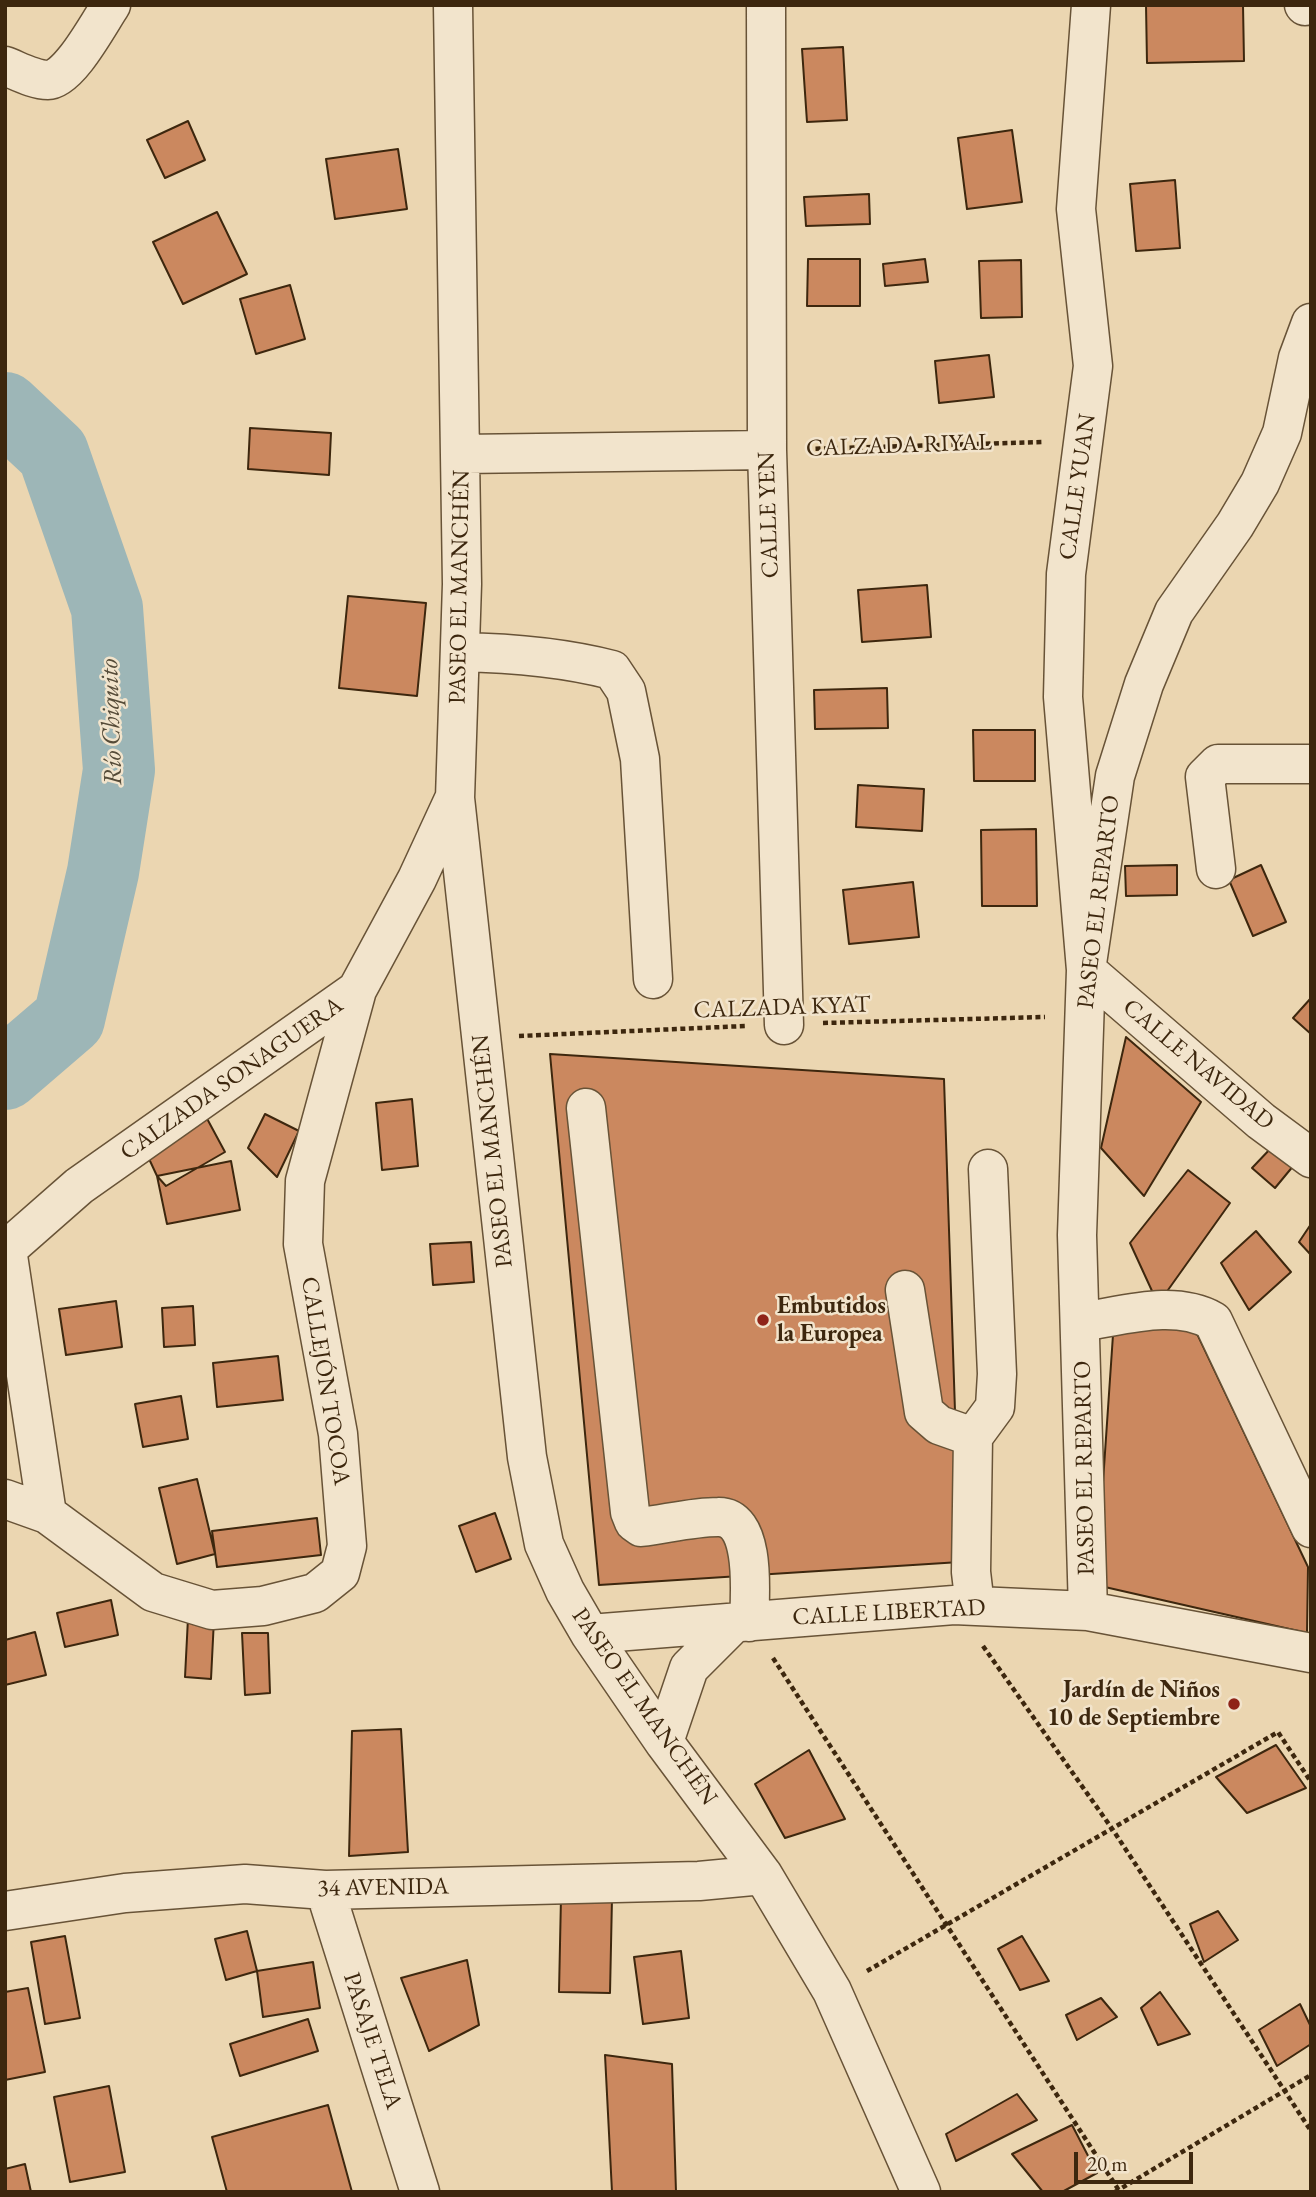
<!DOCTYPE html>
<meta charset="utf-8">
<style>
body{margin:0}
#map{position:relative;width:1316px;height:2197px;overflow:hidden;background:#ebd6b1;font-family:"EB Garamond",serif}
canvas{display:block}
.frame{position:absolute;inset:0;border:7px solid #3d270e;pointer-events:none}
.scale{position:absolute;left:1074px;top:2152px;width:119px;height:32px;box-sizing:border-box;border:4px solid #3d270e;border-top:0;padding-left:9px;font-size:21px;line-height:24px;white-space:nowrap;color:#3d270e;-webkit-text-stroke:5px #f2e4cc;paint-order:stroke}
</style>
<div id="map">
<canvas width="1316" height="2197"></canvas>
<div class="frame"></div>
<div class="scale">20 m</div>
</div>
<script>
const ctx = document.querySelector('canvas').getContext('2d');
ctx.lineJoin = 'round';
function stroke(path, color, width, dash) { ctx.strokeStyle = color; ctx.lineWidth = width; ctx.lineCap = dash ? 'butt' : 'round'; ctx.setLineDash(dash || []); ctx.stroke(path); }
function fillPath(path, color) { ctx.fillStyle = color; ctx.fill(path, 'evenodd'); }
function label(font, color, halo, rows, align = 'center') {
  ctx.font = font + ' "EB Garamond",serif'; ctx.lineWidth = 5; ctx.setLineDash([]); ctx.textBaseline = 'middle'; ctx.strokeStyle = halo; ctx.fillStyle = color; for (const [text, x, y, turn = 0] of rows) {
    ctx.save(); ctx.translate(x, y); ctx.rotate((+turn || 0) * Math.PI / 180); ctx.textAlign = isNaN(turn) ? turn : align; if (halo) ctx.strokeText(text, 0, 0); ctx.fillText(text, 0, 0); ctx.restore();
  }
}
stroke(new Path2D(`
 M5,408L53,453L107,608L119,770L103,872L69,1019L5,1074`), '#9db6b7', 72);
const building = new Path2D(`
 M1146,5H1243L1244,61L1147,63Z
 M843,47L847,120L807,122L802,49Z
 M188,121L205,160L165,178L147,140Z
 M1012,130L1022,202L967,209L958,138Z
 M398,149L407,209L335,219L326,159Z
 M1175,180L1180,248L1136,251L1130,184Z
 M869,194L870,224L806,226L804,197Z
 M217,212L247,274L183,304L153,242Z
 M808,259H860V306H807Z
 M925,259L928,282L885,286L883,264Z
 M1021,260L1022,317L981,318L979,261Z
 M290,285L305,339L256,354L240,299Z
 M989,355L994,397L939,403L935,361Z
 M250,428L331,433L329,475L248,469Z
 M927,585L931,637L862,642L858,590Z
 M348,596L426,603L417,696L339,688Z
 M887,688L888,728L815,729L814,690Z
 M973,730H1035V781H974Z
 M858,785L924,789L922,831L856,827Z
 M1036,829L1037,906H982L981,830Z
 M1177,865V895L1126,896L1125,866Z
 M1261,865L1286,922L1253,936L1229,880Z
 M913,882L919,937L849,944L843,890Z
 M1311,998V1034L1293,1018Z
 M1126,1037L1201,1102L1144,1196L1101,1148Z
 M550,1054L944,1079L960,1562L599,1585Z
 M412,1099L418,1166L382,1170L376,1103Z
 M204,1113L225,1152L166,1186L157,1176L144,1148Z
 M265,1114L299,1131L277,1177L248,1148Z
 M1272,1147L1294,1165L1275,1188L1252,1168Z
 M231,1161L240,1210L167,1224L157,1176Z
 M1188,1170L1230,1203L1158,1304L1130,1243Z
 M1311,1224V1255L1299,1242Z
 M1256,1231L1291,1272L1249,1310L1221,1263Z
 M471,1242L474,1282L433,1285L430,1244Z
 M116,1301L122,1347L66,1355L59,1309Z
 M193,1306L195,1345L164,1347L162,1308Z
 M1114,1320L1191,1321L1308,1567L1307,1633L1096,1585Z
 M278,1356L283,1400L217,1407L213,1363Z
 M181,1396L188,1439L143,1447L135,1404Z
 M197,1479L215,1554L177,1564L159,1488Z
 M495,1513L511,1559L476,1572L459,1526Z
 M317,1518L321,1555L217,1567L212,1531Z
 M111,1600L118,1635L65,1647L57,1613Z
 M188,1618L214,1619L211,1679L185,1677Z
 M35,1632L46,1675L5,1685V1640Z
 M242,1633H268L270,1693L245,1695Z
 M401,1729L408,1852L349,1856L352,1731Z
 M1276,1745L1306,1788L1247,1813L1216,1777Z
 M809,1750L845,1819L785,1838L755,1784Z
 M561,1897L612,1898L610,1993L559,1992Z
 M1218,1911L1238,1940L1204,1962L1190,1924Z
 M247,1931L257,1971L226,1980L215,1939Z
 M65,1936L80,2018L45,2024L31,1942Z
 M1022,1936L1049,1981L1020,1990L998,1949Z
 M681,1951L689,2018L643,2024L634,1957Z
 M467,1960L479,2025L429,2051L401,1978Z
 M313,1962L320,2008L263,2017L257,1971Z
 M28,1988L45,2072L5,2080V1992Z
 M1160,1992L1190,2034L1158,2045L1141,2008Z
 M1101,1998L1117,2017L1077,2040L1066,2015Z
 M1300,2004L1311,2027V2044L1277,2066L1259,2030Z
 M308,2019L318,2051L240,2076L230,2044Z
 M605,2055L672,2064L676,2192H612Z
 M109,2086L125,2172L70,2182L54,2097Z
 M1017,2094L1037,2120L956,2161L946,2134Z
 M328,2105L352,2192H227L212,2137Z
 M1072,2125L1097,2173L1062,2192H1043L1012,2154Z
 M25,2164L31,2192H5V2169Z`);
fillPath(building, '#cb885f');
stroke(building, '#3d270e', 2);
const minor = new Path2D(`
 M453,5L462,584L455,798L527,1457L544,1544L565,1591L590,1634L664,1742L763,1875L832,1991L921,2192
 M766,5L767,450L784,1025
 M1091,5L1076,209L1093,366L1066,574L1063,697L1086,970L1261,1121L1311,1158
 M1304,5L1305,6
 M5,66C18,71 34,80 48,80C69,80 99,23 111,5
 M462,454L767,450
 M460,652C512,653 562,657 612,670L626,691L640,759L653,979
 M1216,869L1205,777L1218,764H1311
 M586,1108L630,1512L634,1522L641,1527C666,1524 693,1517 718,1517C757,1516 750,1595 749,1622
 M7,1249L47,1514
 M5,1251L79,1186L357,990L417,879L454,799
 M905,1290L924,1412L939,1425L973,1437
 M1081,1322C1123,1316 1174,1299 1213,1321L1311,1528
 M5,1499L47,1514L153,1592L212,1610L263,1606L315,1593L340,1573L347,1546L338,1434L303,1244L305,1181L357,990
 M975,1606L971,1572L973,1437L995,1407L997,1374L988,1169
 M1088,1611L1077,1235L1086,970L1115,776L1144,684L1174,612L1235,525L1260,483L1282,433L1298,358L1311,323
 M590,1634L954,1605L1088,1611L1311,1653
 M664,1742L689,1668L734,1623
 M325,1890L420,2192
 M5,1911L125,1893L245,1884L325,1890L699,1881L763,1875`);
stroke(minor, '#685337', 41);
stroke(new Path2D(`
 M807,449L1043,442
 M823,1023L1045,1017
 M519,1036L745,1026
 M983,1646L1113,1830L1311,2131
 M773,1658L1120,2192
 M867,1971L1278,1732L1311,1782
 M1115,2192L1311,2075`), '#3d270e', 4.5, [5, 3.5]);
stroke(minor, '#f2e4cc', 38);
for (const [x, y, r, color] of [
 [763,1320,7,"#8f2418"],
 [1234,1704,7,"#8f2418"]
]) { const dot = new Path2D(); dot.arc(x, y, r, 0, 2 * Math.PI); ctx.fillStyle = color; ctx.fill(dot); stroke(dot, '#f2e4cc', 2.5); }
label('24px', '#3d270e', '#f2e4cc', [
 ["CALZADA RIYAL",899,446,-2],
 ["CALLE YUAN",1078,487,-82],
 ["CALLE YEN",769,515,-92],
 ["PASEO EL MANCHÉN",460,587,-89],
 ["PASEO EL REPARTO",1099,902,-83],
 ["CALZADA KYAT",782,1008,-2],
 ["CALLE NAVIDAD",1198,1065,40],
 ["CALZADA SONAGUERA",232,1079,-35],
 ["PASEO EL MANCHÉN",493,1151,-96],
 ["CALLEJÓN TOCOA",325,1381,81],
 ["PASEO EL REPARTO",1085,1468,-91],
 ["CALLE LIBERTAD",889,1613,-3],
 ["PASEO EL MANCHÉN",644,1707,55],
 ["34 AVENIDA",383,1888,-1],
 ["PASAJE TELA",372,2041,72]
]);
label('bold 24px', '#3d270e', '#f2e4cc', [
 ["Embutidos",777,1306],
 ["la Europea",777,1334],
 ["Jardín de Niños",1220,1690,"right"],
 ["10 de Septiembre",1220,1718,"right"]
], 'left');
label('italic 26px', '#554b38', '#f2e4cc', [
 ["Río Chiquito",112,722,-92]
]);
</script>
